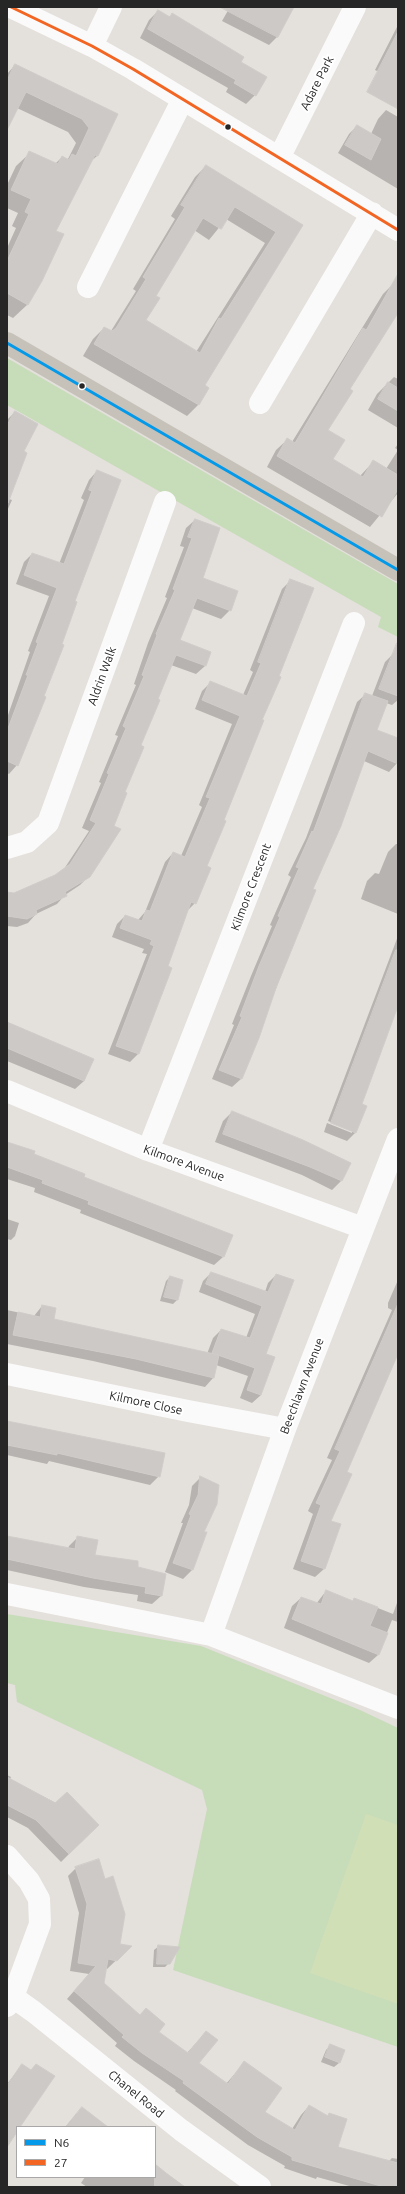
<!DOCTYPE html>
<style>
body{margin:0}
#map{position:relative;width:405px;height:2194px;overflow:hidden;background:#e4e0dc;font-family:Ubuntu,sans-serif}
canvas{display:block}
.frame{position:absolute;inset:0;border:8px solid #262626;pointer-events:none}
.legend{position:absolute;left:16px;top:2126px;width:140px;height:52px;box-sizing:border-box;background:#fff;border:1px solid #a8a8a8;margin:0;padding:5px 7px;list-style:none;font-size:12px;color:#262626}
.legend li{display:flex;align-items:center;gap:8px;height:20px}
.legend b{width:20px;border:1px solid #a8a8a8}
</style>
<div id="map">
<canvas width="405" height="2194"></canvas>
<div class="frame"></div>
<ul class="legend">
<li><b style="height:5px;background:#0499e9"></b>N6</li>
<li><b style="height:5px;background:#f26522"></b>27</li>
</ul>
</div>
<script>
const ctx = document.querySelector('canvas').getContext('2d');
ctx.lineJoin = 'round';
function fillPath(path, color) { ctx.fillStyle = color; ctx.fill(path, 'evenodd'); }
function stroke(path, color, width, dash) { ctx.strokeStyle = color; ctx.lineWidth = width; ctx.lineCap = dash ? 'butt' : 'round'; ctx.setLineDash(dash || []); ctx.stroke(path); }
function label(font, color, halo, rows, align = 'center') {
  ctx.font = font + ' Ubuntu,sans-serif'; ctx.lineWidth = 4; ctx.setLineDash([]); ctx.textBaseline = 'middle'; ctx.strokeStyle = halo; ctx.fillStyle = color; for (const [text, x, y, turn = 0] of rows) {
    ctx.save(); ctx.translate(x, y); ctx.rotate((+turn || 0) * Math.PI / 180); ctx.textAlign = isNaN(turn) ? turn : align; if (halo) ctx.strokeText(text, 0, 0); ctx.fillText(text, 0, 0); ctx.restore();
  }
}
fillPath(new Path2D(`
 M7,358L398,584V637L378,627L381,617L7,405Z
 M7,1614L201,1646L360,1710L398,1728V2047L173,1970L207,1809L202,1790L17,1702L15,1685L7,1683Z`), '#c7dcb9');
fillPath(new Path2D(`
 M366,1814L398,1825V2004L310,1973Z`), '#d1dfb7');
fillPath(new Path2D(`
 M230,7H293L277,37L269,45L222,21Z
 M158,11L169,17L172,15L240,62L255,95L246,104L226,92L228,88L140,38L149,20Z
 M398,25V81L375,70Z
 M15,65L117,114L97,156L90,162L55,231L41,281L27,305L13,318L7,315V248L16,228L12,226L18,213L7,208V185L16,166L30,153L55,164L62,157L68,159L76,143L68,132L17,108L7,128V74Z
 M386,110L398,117V189L338,153L349,134L357,126L371,134L378,119Z
 M206,166L302,225L203,385L208,388L198,405L187,416L83,356L93,339L104,328L111,331L136,291L133,289L175,219L171,216L195,177ZM226,219L265,243L196,352L145,320L155,296L194,230L209,240Z
 M394,283L398,286V311L349,390L327,431L332,460L360,476L374,461L386,469L398,450L395,448L398,444V493L370,527L267,467L276,450L287,440L292,442L383,294Z
 M394,377L398,379V428L368,410L377,394Z
 M15,412L22,452L9,499L12,500L7,511V420Z
 M97,471L74,602L17,765L9,774L7,773V718L30,652L28,651L49,596L16,584L24,562L32,554L59,564L84,500L81,498L89,480Z
 M195,520L201,579L230,610L221,619L192,608L178,641L210,652L205,666L196,674L171,665L89,876L80,885L65,895L57,904L36,914L28,923L17,927L7,926V893L14,894L56,876L64,869L89,831L82,828L101,783L99,782L118,736L115,735L136,685L134,684L148,643L167,598L165,597L184,547L180,546L186,528Z
 M291,580L261,720L206,867L195,903L186,912L138,1054L130,1062L108,1054L147,954L142,953L144,949L112,937L117,924L125,916L138,920L145,912L165,862L173,853L181,856L202,807L199,805L232,724L195,709L202,691L211,682L243,695L253,672L250,670L282,589Z
 M394,653L398,655V700L392,705L386,703L376,731L398,739V762L389,772L364,761L312,889L314,890L241,1079L232,1087L212,1079L234,1025L232,1024L251,976L272,926L270,925L291,877L288,875L306,838L357,702L366,694L372,696L385,662Z
 M396,844H398V914L361,899L367,881L375,873L379,874L388,852Z
 M398,936V1005L360,1104L355,1133L347,1141L324,1132L327,1123L352,1133V1131L328,1121Z
 M7,1022L93,1060L84,1081L75,1089L7,1061Z
 M232,1112L349,1163L341,1181L332,1190L302,1175L215,1142L223,1121Z
 M7,1143L83,1178L223,1257L214,1265L80,1213L81,1210L34,1192L35,1188L7,1179Z
 M7,1219L19,1223L15,1236L11,1240L7,1239Z
 M211,1273L265,1292L268,1283L276,1275L261,1395L252,1403L240,1398L248,1376L216,1365L213,1378L205,1387L93,1361L7,1344V1310L34,1316L42,1306L52,1320L207,1354L213,1338L221,1330L246,1338L255,1314L199,1292L203,1281Z
 M170,1277L182,1280L177,1300L173,1304L160,1301L166,1281Z
 M398,1280V1353L346,1473L330,1521L324,1569L315,1577L293,1569L313,1514L308,1511L332,1460L327,1458L392,1310L388,1308V1303Z
 M7,1422L159,1476L150,1485L49,1461L47,1464L7,1455Z
 M200,1478L203,1532L205,1533L192,1570L183,1579L165,1572L183,1523H181L189,1505L192,1486Z
 M78,1537L94,1555L165,1575L161,1596L152,1604L137,1601L138,1595L84,1587L7,1570V1538L68,1549L69,1546Z
 M326,1591L352,1602L355,1599L393,1614L398,1600V1622L392,1620L378,1655L369,1663L284,1628L292,1606L301,1598L316,1604Z
 M7,1775L11,1777L10,1779L98,1825L61,1862L28,1828L7,1817Z
 M76,1868L119,1945L130,1947L107,1969L105,1968L103,1984L139,2016L146,2009L157,2032L187,2053L206,2032L197,2063L226,2084L244,2063L264,2112L292,2129L301,2115L309,2106L327,2117L329,2114L337,2147L389,2161L392,2158L398,2159V2187H353L317,2177L316,2179L284,2168L285,2166L248,2145L175,2091L176,2090L134,2061L115,2046L117,2043L67,1999L89,1974L70,1971L79,1913L68,1876Z
 M159,1946L169,1963L165,1967H153L154,1950Z
 M330,2046L343,2051L339,2063L334,2067L321,2062L326,2050Z
 M22,2065L30,2071L36,2065L19,2127H17V2130L7,2145V2084Z
 M82,2108L107,2127H65Z
 M155,2165L185,2187H87L81,2183L85,2177H155Z`), '#0003');
const building = new Path2D(`
 M220,7H294L278,37Z
 M158,10L170,17L172,13L244,57L241,62L267,77L256,96L234,83L236,80L148,29Z
 M398,32V109L367,92Z
 M15,64L118,114L98,156L95,155L56,231L64,234L42,281L28,305L7,293V261L29,214L25,212L31,199L11,190L29,151L58,164L62,156L69,160L72,154L76,156L89,128L82,119L26,92L7,130V81Z
 M357,125L381,139L371,160L345,145Z
 M206,165L303,225L205,385L209,388L199,405L94,344L104,327L112,331L116,328L146,279L143,277L185,207L181,205ZM235,207L276,232L221,319L219,318L200,353L146,320L160,298L156,296L203,218L221,229Z
 M398,274V313L350,389L353,391L328,430L345,440L333,459L363,477L373,460L398,475V489L382,517L277,456L287,438L295,443L363,328L366,330Z
 M388,382L398,388V411L378,399Z
 M15,411L38,424L24,451L27,453L8,503L7,426Z
 M97,470L121,480L75,601L77,602L62,644L64,645L44,696L46,697L18,766L7,761V731L28,675H26L38,643L36,642L57,588L24,575L32,553L64,564L92,491L89,490Z
 M195,519L220,528L203,578L238,591L231,611L197,598L180,640L211,652L206,666L176,655L158,699L160,700L141,745L144,747L125,792L127,793L114,826L121,829L90,877L65,892L67,896L36,910L37,914L27,919L7,916V892L14,893L55,875L70,864L96,823L90,820L109,774L107,773L126,728L123,726L144,676L142,675L157,635L156,634L175,590L173,589L192,538L188,537Z
 M290,579L314,588L279,676L281,677L262,720H264L224,820L226,821L207,866L211,868L196,904L191,902L168,966L172,968L139,1054L116,1046L154,946L150,944L152,940L120,928L125,915L142,921L146,910L150,911L173,852L185,857L210,798L206,797L240,716L202,700L210,681L247,696L261,663L258,662Z
 M397,643H398V696L379,689Z
 M365,693L388,701L377,730L398,738V764L368,751L341,826L313,889L316,890L276,988L259,1038L242,1079L219,1070L242,1017L240,1016L259,966L280,917L278,916L299,868L296,867L312,831L313,832Z
 M396,950H398V1006L362,1104L367,1106L356,1133L331,1123Z
 M7,1022L94,1059L84,1081L7,1048Z
 M232,1111L303,1140L351,1163L342,1181L310,1167L223,1134Z
 M7,1142L35,1151L34,1154L85,1174L84,1177L233,1235L224,1257L88,1204L89,1201L42,1183L43,1180L7,1167Z
 M211,1272L268,1292L276,1274L294,1280L266,1354L275,1357L261,1395L247,1390L255,1368L212,1353L221,1329L250,1338L262,1306L206,1284Z
 M170,1276L183,1280L178,1300L164,1297Z
 M398,1304V1354L347,1472L352,1474L331,1521L341,1524L325,1569L301,1561L321,1505L316,1503L340,1451L335,1449Z
 M42,1305L56,1308L54,1319L219,1355L214,1378L136,1359L13,1335L18,1312L40,1317Z
 M7,1421L165,1453L160,1477L57,1453V1455L7,1445Z
 M200,1476L219,1485L217,1504L204,1532H207L193,1570L173,1563L191,1515L189,1514L198,1495Z
 M7,1536L75,1549L77,1536L98,1540L95,1555L138,1561V1567L166,1574L162,1596L145,1593L146,1587L93,1578L7,1559Z
 M326,1590L353,1601L354,1598L378,1607L370,1626L388,1633L379,1655L292,1619L301,1597L321,1604Z
 M7,1777L55,1803L67,1792L99,1825L69,1854L36,1820L7,1805Z
 M99,1859L105,1879L113,1876L125,1914L120,1944L132,1946L117,1961L108,1959L104,1983L140,2015L146,2008L165,2024L159,2032L188,2053L206,2031L218,2040L199,2063L228,2084L244,2061L282,2088L265,2112L295,2130L309,2105L328,2116L329,2113L347,2119L338,2147L398,2163V2187H384L292,2160V2157L257,2137L183,2083L184,2081L142,2053L122,2037L124,2035L74,1991L96,1966L78,1963L87,1904L75,1867Z
 M158,1945L180,1947L170,1964H157Z
 M330,2044L345,2050L340,2063L325,2057Z
 M22,2064L31,2070L36,2064L55,2076L20,2127H17V2132L7,2147V2086Z
 M82,2107L108,2127H66Z
 M155,2164L166,2173L185,2187H155Z`);
fillPath(building, '#ccc9c6');
stroke(building, '#cfccc9', 1);
stroke(new Path2D(`
 M11,7L92,46L133,69L398,230
 M92,46L111,7
 M279,158L355,7
 M88,287L183,99
 M260,403L372,213
 M7,848L27,842L48,823L165,502
 M7,1091L148,1150L363,1228
 M148,1150L354,623
 M7,1374L188,1411L285,1429
 M7,1594L211,1635L398,1708
 M211,1635L285,1429L398,1139
 M7,1856L29,1881L39,1899L40,1924L13,1997L7,2006
 M13,1997L34,2012L181,2130L260,2187`), '#fbfafa', 22);
stroke(new Path2D(`
 M7,343L398,570`), '#c6c2ba', 22);
stroke(new Path2D(`
 M7,343L398,570`), '#0499e9', 3);
stroke(new Path2D(`
 M11,7L92,46L133,69L398,230`), '#f26522', 3);
for (const [x, y, r, color] of [
 [228,127,3.5,"#262626"],
 [82,386,3.5,"#262626"]
]) { const dot = new Path2D(); dot.arc(x, y, r, 0, 2 * Math.PI); ctx.fillStyle = color; ctx.fill(dot); stroke(dot, '#fff', 1.5); }
label('12px', '#262626', '#fff', [
 ["Adare Park",317,83,-63],
 ["Aldrin Walk",102,676,-70],
 ["Kilmore Crescent",251,887,-69],
 ["Kilmore Avenue",184,1163,20],
 ["Beechlawn Avenue",302,1386,-69],
 ["Kilmore Close",146,1403,12],
 ["Chanel Road",136,2094,39]
]);
</script>
